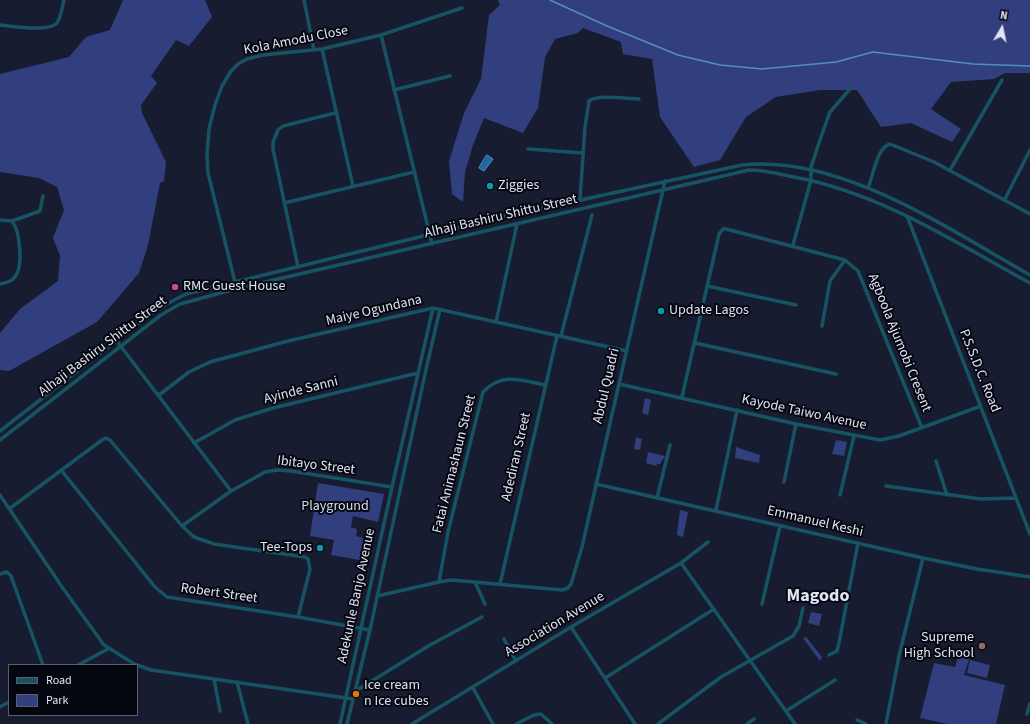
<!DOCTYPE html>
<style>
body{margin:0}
#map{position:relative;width:1030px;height:724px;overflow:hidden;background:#171c31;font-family:"Source Sans 3",sans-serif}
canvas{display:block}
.legend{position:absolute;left:8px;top:664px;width:130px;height:52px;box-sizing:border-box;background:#050710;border:1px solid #5c5f6a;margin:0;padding:5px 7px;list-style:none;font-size:12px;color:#dfe3f2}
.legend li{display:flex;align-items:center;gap:8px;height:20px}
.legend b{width:20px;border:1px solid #5c5f6a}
.north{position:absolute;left:982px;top:8px;width:40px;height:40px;-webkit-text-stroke:3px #050710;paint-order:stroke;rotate:9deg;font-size:11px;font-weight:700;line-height:16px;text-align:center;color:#dfe3f2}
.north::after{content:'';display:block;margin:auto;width:14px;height:18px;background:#dfe3f2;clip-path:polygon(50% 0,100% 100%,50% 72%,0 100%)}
</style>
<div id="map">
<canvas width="1030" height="724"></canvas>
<ul class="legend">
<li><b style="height:5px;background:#175463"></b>Road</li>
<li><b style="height:11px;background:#313f7e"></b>Park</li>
</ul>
<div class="north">N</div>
</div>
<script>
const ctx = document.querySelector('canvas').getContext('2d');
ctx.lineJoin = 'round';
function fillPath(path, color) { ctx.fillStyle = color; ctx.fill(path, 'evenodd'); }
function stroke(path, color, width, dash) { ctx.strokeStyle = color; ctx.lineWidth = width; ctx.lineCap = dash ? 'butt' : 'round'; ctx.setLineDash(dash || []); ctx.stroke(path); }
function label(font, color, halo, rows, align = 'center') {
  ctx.font = font + ' "Source Sans 3",sans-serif'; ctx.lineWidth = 4; ctx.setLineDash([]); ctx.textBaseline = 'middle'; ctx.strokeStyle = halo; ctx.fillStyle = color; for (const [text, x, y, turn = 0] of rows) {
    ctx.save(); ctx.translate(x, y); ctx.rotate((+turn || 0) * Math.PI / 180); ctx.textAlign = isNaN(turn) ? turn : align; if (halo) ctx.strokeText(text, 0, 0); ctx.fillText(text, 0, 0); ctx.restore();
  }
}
fillPath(new Path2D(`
 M123,0H205L212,17L189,46L176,40L151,76L157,83L141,105L142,113L166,162L164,181L160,183L148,245L139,273L97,322L9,371L0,370V333L20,309L58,281L60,256L53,238L64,210L57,187L39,178L0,172V74L69,57L86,37L110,30Z
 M498,0H1030V73H1005L994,79L951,82L931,109L961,129L952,142L911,123L881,127L857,90H820L776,97L746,117L720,160L694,167L660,117L652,59L623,54L621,42L583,28L578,33L555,39L545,57L538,108L523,133L484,118L473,145L465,172L463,202L452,194L449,161L464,113L481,79L489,15L500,5Z
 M645,398L651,400L648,415L642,413Z
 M636,437L642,439L640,450L634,449Z
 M836,440L847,442L844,456L832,454Z
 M736,447L760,455L759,463L735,458Z
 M648,452L665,456L660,464H657L656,466L646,463Z
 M318,483L384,494L378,522L353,516L351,527L357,529L356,536L371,540L366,561L331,555L334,540L310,536Z
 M680,510L688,512L683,537L677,535Z
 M811,612L822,614L819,626L808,623Z
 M806,637L822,657L820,661L803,638Z
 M958,657L969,659L964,675L1005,685L996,724H948L920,718L934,663L955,667Z
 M970,660L990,665L987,678L967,673Z`), '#313f7e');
const water = new Path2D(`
 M487,155L493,159L484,171L479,168Z`);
fillPath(water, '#1a69a5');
stroke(water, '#558ebc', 1);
stroke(new Path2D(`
 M550,0L607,26L678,55L720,65L762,69L836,62L873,52L973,64L1030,66`), '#558ebc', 1.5);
stroke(new Path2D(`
 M304,0L314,50
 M0,25C12,26 46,32 56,24C61,19 62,7 64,0
 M381,35L432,244
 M322,49L353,186
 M394,90L450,76
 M528,149L583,153
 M950,170L1002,80
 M868,188C873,176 877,147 890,144L934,162L1030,214
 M580,199L585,127L589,101C599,94 627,99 639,99
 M1005,199L1030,150
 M284,203L414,172
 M907,216L1030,534
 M0,220L12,221C20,231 24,268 14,278C11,282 5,283 0,284
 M12,221L40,211L43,196
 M793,245L811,180V167L822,134L830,112L850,89
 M298,267L273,149V142L278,130L283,126L335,113
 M235,282L208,173L207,154L209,129L215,105L222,86L231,71L238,64L247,59L263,55L322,49L381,35L462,8
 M707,286L796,305
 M496,322L517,224
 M822,326L830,281L845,260
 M561,336L592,215
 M116,340L231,491
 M695,343L836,374
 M619,384L796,424L880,440L899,436L981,406
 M159,395L189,372L210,362L288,341L433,308L627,351
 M682,397L719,234L723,229H726L845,260L858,271L922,428
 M0,431L157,309L186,294L493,219L742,165C840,154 948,229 1030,275
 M0,440L161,315L180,304L239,288L749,170C765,170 779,174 794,177C880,193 955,242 1030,283
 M194,443L235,420L273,408L418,373
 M936,461L947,495
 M61,470L155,587L167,597L298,617L370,630
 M784,482L796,424
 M596,484L923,558L977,569L1030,577
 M886,486L981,499L1016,498
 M0,495L62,587L104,645L136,665
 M840,495L854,436
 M657,498L670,445
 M9,509L102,440L106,438L110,440L182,526L194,537L214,544L305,557L308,559L310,569L298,617
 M716,510L737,410
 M182,526L231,491L265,472L277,470L291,471L392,487
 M681,563L795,724
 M0,574L7,572L11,576L43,665
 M439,582L448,532L483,392C502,372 521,380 545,385
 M475,582L485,604
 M500,584L557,336
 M377,596L439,582L452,580L562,590L568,588L571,584L582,547L665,181
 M762,604L780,526
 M571,627L635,724
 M504,639L516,661
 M829,655L837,651L839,643L858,543
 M78,665L108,649
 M137,665L151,670L353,699
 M605,678L714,609
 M214,679L220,711
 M237,682L248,724
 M473,688L493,724
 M354,692L430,645L482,617
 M0,707L9,702
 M786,711L835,680
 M1027,714L1030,704
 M857,720L866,724
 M340,724L392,487L433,308
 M347,724L370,630L425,374L440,309
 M412,724L571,627L681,563L708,542
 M516,724L534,715L541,714L552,724
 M658,724L721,677L793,636L799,626L803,608
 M747,724L754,719
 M886,724L899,656L923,558`), '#175463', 3.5);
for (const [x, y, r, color] of [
 [490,186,4,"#0f9aa8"],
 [175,287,4,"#d1479c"],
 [661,311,4,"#0f9aa8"],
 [320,548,4,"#0f9aa8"],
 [982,646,4,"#8d6e63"],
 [356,694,4,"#e8710a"]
]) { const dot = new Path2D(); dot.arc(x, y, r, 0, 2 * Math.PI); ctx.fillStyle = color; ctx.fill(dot); stroke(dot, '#050710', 1.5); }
label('14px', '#dfe3f2', '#050710', [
 ["Kola Amodu Close",296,41,-11],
 ["Alhaji Bashiru Shittu Street",501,217,-13],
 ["Maiye Ogundana",374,311,-13],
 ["Agboola Ajumobi Cresent",899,343,68],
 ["Alhaji Bashiru Shittu Street",103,347,-37],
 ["P.S.S.D.C. Road",979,371,68],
 ["Abdul Quadri",607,386,-77],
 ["Ayinde Sanni",301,391,-14],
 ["Kayode Taiwo Avenue",804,413,12],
 ["Adediran Street",517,457,-77],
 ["Fatai Animashaun Street",455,464,-76],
 ["Ibitayo Street",316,466,7],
 ["Emmanuel Keshi",815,522,13],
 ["Robert Street",219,594,8],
 ["Adekunle Banjo Avenue",357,596,-78],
 ["Association Avenue",555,625,-31]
]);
label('14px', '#dfe3f2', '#050710', [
 ["Ziggies",498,186],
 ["RMC Guest House",183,287],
 ["Update Lagos",669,311],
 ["Tee-Tops",312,548,"right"],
 ["Supreme",974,638,"right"],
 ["High School",974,654,"right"],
 ["Ice cream",364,686],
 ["n Ice cubes",364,702]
], 'left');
label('14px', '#d7def3', '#050710', [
 ["Playground",335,507]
]);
label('bold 18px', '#dfe3f2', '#050710', [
 ["Magodo",818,597]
]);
</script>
